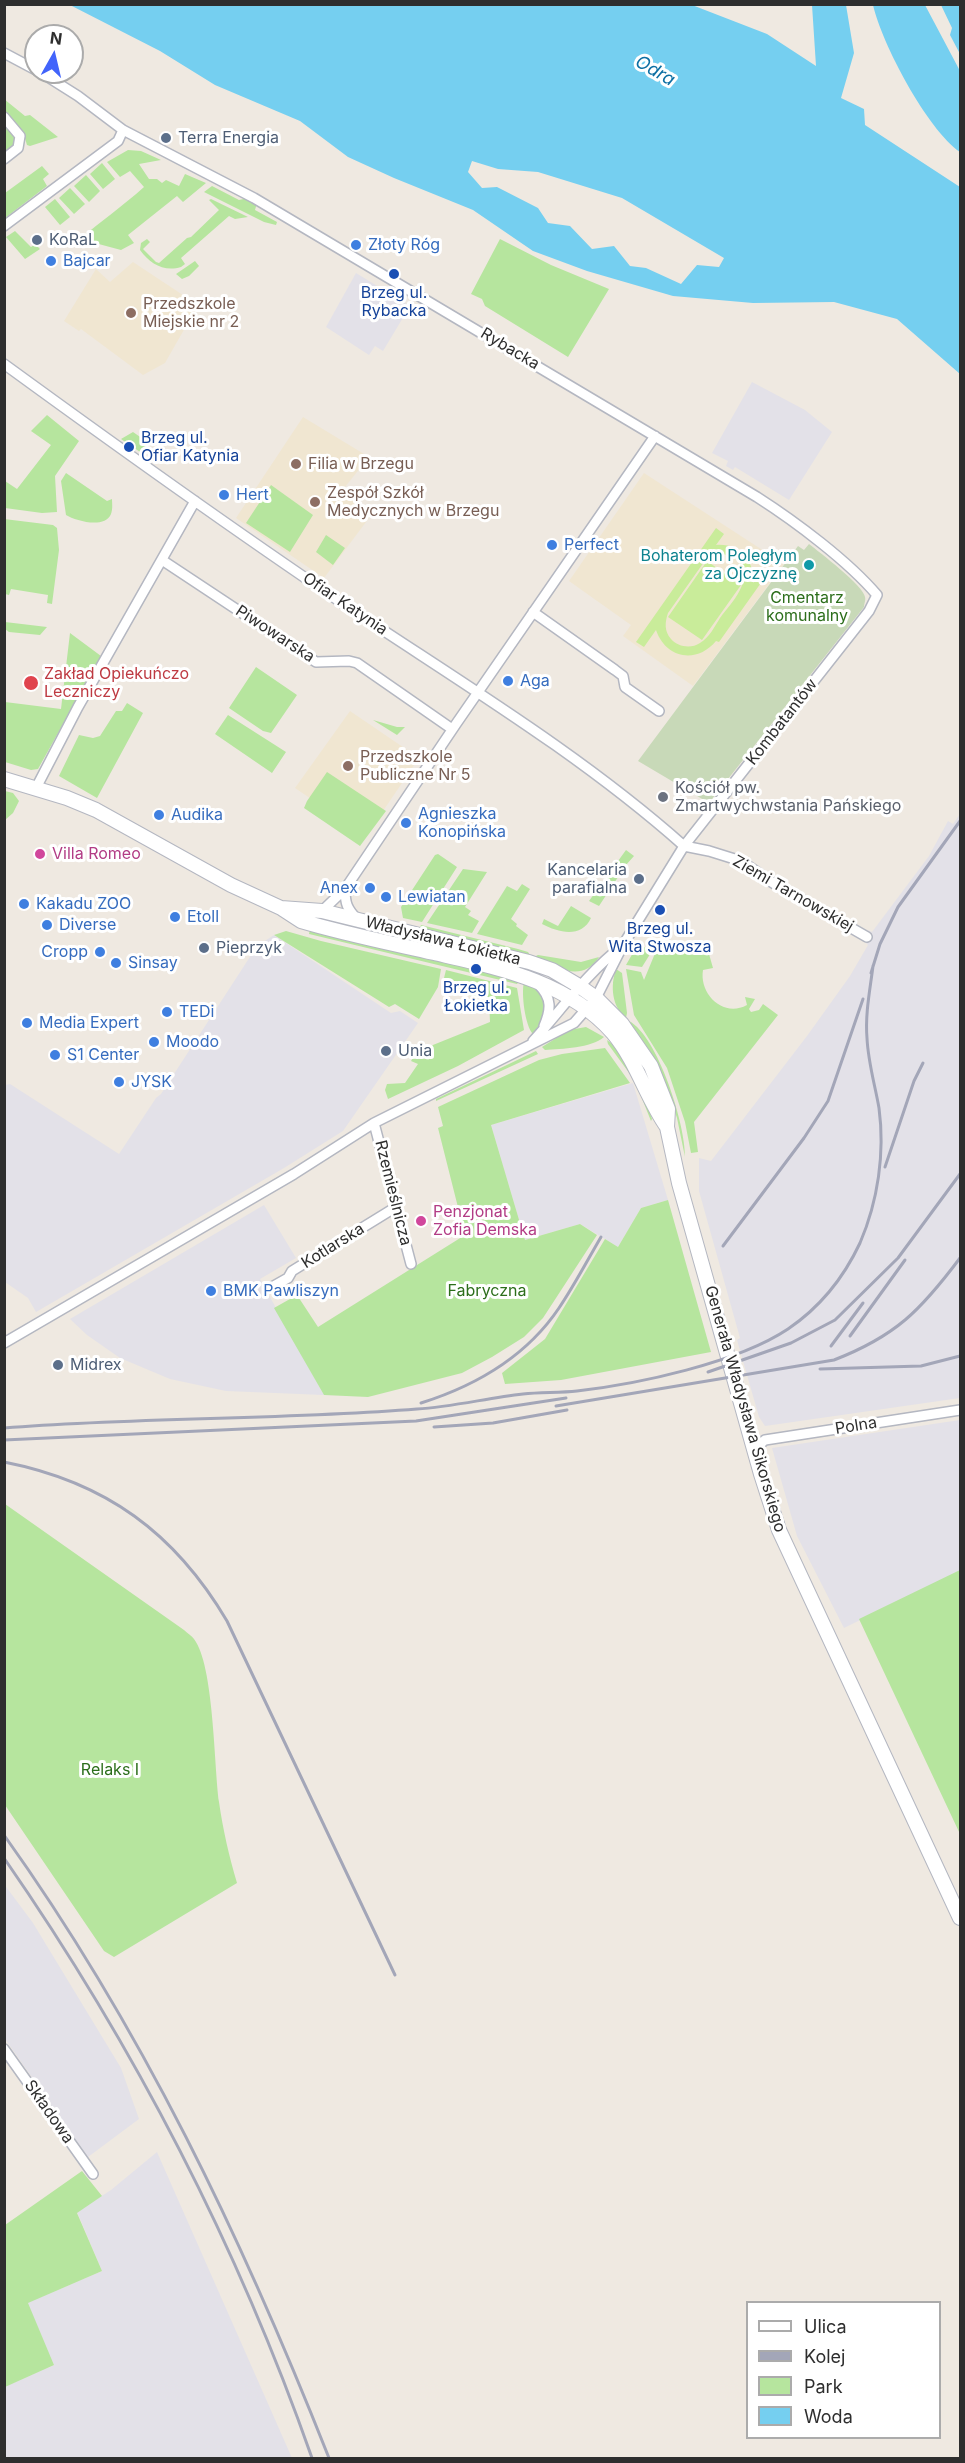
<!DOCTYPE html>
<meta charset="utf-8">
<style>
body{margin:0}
#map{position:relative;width:965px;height:2463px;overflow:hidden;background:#efe9e1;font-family:Inter,sans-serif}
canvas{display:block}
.frame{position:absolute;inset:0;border:6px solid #2e2e2e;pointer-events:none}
.legend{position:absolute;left:746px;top:2301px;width:195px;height:138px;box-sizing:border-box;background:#fff;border:2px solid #ababab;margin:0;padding:8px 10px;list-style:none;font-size:18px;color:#2e2e2e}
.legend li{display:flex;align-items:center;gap:12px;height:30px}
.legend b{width:30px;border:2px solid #ababab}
.north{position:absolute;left:24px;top:24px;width:60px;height:60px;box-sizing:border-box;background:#fff;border:2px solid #ababab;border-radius:50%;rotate:8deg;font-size:16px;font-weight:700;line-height:24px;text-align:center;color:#2e2e2e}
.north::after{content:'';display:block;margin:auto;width:21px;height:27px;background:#4264fb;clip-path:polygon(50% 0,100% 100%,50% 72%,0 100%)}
</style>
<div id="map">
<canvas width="965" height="2463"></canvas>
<div class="frame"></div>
<ul class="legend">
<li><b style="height:8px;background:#fff"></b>Ulica</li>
<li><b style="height:8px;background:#a3a6b8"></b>Kolej</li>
<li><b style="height:16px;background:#b6e59e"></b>Park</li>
<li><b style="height:16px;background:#75cff0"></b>Woda</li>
</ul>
<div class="north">N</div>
</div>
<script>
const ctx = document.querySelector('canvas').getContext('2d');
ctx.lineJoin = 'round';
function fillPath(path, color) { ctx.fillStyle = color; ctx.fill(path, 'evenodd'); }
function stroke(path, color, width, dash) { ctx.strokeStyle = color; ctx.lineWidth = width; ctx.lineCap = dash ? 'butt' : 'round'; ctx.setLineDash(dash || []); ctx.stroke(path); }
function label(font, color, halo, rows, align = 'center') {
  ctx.font = font + ' Inter,sans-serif'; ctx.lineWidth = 6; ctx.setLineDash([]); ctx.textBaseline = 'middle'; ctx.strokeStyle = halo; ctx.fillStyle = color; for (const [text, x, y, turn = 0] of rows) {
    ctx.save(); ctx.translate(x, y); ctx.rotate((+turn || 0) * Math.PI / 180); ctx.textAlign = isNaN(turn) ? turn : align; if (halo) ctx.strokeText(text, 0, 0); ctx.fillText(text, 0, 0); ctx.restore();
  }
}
fillPath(new Path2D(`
 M356,273L410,306L383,351L375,346L369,355L326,327Z
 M752,382L805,410L832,432L789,500L735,467L733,470L726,466L728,461L712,453Z
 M960,814V1398L765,1426L759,1417L737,1340L740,1338L699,1191V1158L711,1161L807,1036L850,976L868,945L863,940L868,930L872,932L929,856L948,821L953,824Z
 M274,935L391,1013L400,1011L418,1023L343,1131L284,1168L36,1312L28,1298L5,1282V1085L10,1084L119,1154L156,1098L161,1094L257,946Z
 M633,1083L668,1200L641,1208L618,1247L580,1224L525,1240L491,1125Z
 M264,1205L296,1258L260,1279L324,1395L226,1391L170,1379L120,1358L87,1335L70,1319Z
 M960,1420V1571L844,1628L797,1536L772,1448Z
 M4,1884L33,1923L121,2068L139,2119L88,2157L5,2039Z
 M157,2152L292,2458H5L4,2387L54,2365L27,2303L102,2271L77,2212L111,2190Z`), '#e3e1e8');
fillPath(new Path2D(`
 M133,262L198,305L165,363L143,375L81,329L79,331L64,321L96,269L110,282Z
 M303,417L369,457L341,492L372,514L324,578L236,518Z
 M644,473L784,564L693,686L623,636L631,625L569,581Z
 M350,711L419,758L366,836L295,788Z`), '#f0e6d1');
fillPath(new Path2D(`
 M4,99L25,116L30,115L58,137L30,146L27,145L23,132L5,112Z
 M4,122L16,137L17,144L4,156Z
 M128,150L141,151L161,160L139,164L149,179H157L162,183L166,180L179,186L185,174L206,183L183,202L177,196L128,235L134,243L121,250L80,239C101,221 123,206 144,187L130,171L120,177L107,162Z
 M102,163L115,179L103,189L90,174Z
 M42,166L49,174L43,179L47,186L5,218V193Z
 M86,175L100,191L89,202L74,186Z
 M212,186L239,200L248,198L257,203L255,210L277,222L276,225L264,222L204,192Z
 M70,188L85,204L74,214L59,198Z
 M55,199L70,217L60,225L45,207Z
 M211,199L248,217L235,219L229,216L181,258L185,264L181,267C164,272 150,264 140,250L141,243L147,239L150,242L143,249L156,262L159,263L187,238L191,237L219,210L209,200Z
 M15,231L31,247L35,244L40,249L25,259L6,237Z
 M500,239L551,265L609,289L568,357L485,306L482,299L471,294Z
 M195,261L199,266L189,276L182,279L176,274Z
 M47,415L79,441L55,476L57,512L42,513L5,508V481L17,489L51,445L31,431Z
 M133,432L146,441L143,454L121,439Z
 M66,473L107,501L112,499C112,503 113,509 111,514C105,529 76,521 66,515L61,481Z
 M271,485L313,515L290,552L246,523Z
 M4,519L53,525L57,528L59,550L52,604L47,603L48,595L11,589L9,595L5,594Z
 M326,535L345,548L333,565L316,552Z
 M5,622L47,627L40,635L9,632L5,629Z
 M70,633L101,656L38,769L31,770L5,762V702L61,709Z
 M256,667L297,695L271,733L263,731L229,708Z
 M127,703L143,713L97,798L59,776L79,735L93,738L100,736L116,711H122Z
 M228,715L286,752L272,773L215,734Z
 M373,720L397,727H405L397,735Z
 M327,772L386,811L360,846L304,808L307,801Z
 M5,791L13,793L19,801L13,813L5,820Z
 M626,850L634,856L626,865L599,906L589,901Z
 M438,854L457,867L422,922L403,918L401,907L435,855Z
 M463,869L487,872L465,907L471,911L468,915L479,921L472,933L427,923Z
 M522,884L530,889L511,919L517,924L516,926L528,935L522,945L477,934L507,886L517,891Z
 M571,906L591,918C582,938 559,933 542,924L544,919L558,926Z
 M314,915L465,952L438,949L312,919Z
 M421,925L518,949L528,952L530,955L419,930Z
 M310,929L520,980L517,984L309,934Z
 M286,931L321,941L441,969L438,987L419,1019L395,1004L389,1007L274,935Z
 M657,941L695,947L709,954L713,968L703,970C699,994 723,1018 747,1005L745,997L755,999L749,1009L751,1012L759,1010L763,1004L778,1015L694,1122L698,1152L691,1153L685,1122L667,1068L634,1015L626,969L641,972L644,980L656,951Z
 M638,944L652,951L642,967L626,965Z
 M538,955L581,962L599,957C582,984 556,967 534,957Z
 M616,969L622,973L627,1013L626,1018C612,1007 610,986 616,969Z
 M446,970L517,988L524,1030L458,1066L388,1099L385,1090L387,1084L405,1083L418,1064L411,1061L421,1045L428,1047L490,1022L489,999L441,990Z
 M524,982C549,991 549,1016 533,1034C525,1026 521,993 524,982Z
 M629,1021C658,1036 686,1126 685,1157L677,1118L664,1079L653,1056Z
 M586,1027L604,1037C591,1048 562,1049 545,1050L542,1047L569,1030Z
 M607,1040C632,1056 644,1092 652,1119L651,1121L635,1081L608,1044Z
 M605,1048L630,1083L491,1125L525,1240L580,1224L597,1235L543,1318L524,1337L492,1357L462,1373L368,1397L324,1395L274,1308L297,1295L318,1327L465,1235L438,1128L443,1126L438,1107L539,1060L562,1054Z
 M536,1051L538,1054L436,1101V1099Z
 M668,1200L711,1352L561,1380L505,1384L502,1373L545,1339L605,1239L618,1247L641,1208Z
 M5,1504L184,1630C187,1633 192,1636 194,1639C214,1665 214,1766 219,1802C223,1830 229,1856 237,1883L114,1957L104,1951L5,1805Z
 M960,1570V1834L859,1619Z
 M82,2171L102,2196L77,2213L102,2271L28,2303L54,2365L5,2387V2225Z`), '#b6e59e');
fillPath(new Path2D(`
 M809,544C819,552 864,586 865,597C866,600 864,604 864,607L709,803L638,761L798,546L804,550Z`), '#c8d9b8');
fillPath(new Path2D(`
 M716,528L724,534L716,545C739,543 755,560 753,583L758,576L763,580L719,642L716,641C697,664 666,659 656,630L644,647L636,642ZM717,554C725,554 732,555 738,561C755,580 731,603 720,618C715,626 709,638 700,643C691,649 678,647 671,639C664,631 665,622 668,613L704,562Z
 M707,561L741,585L702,640L668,617Z`), '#c9ec9a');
fillPath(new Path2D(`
 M70,5H692L767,34L816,66L812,5H846L854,53L841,98L864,109L865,125L960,187V374L897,319L834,302L753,303L673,296L587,271L533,251L473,210L394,178L348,157L300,121L215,85L160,51ZM472,161L498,169L538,172L622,198L724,258L719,267L697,265L681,284L646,268L630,266L614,246L592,249L570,226L548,223L538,208L497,187L482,188L468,172Z
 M873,5H925L960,71V152C927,129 882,44 873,5Z
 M941,5H960V54L950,35L952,28Z`), '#75cff0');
const minor = new Path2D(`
 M4,53L36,70
 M4,117L20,136L18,148L4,159
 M4,226L118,141L123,130
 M4,364C122,450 239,534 360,615C470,688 585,758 684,846
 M162,560L316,662L349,661L357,663L452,729
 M533,612L615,670L623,676L625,687L659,711
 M36,788L78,707L195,501
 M684,846L709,851L741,861L773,883L867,937
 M345,889C345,903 347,909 357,919
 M322,911L345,889L456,724L655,436
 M539,985C552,998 551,1010 544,1026
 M533,1041C562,1009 587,973 621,947
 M374,1123L411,1264
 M272,1287L288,1278L292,1271L396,1207
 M4,1343L294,1174L374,1123L574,1023L596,998L623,945L684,846L869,611L877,595C848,561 796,522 757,497L254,198L123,130L78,96L40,72
 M754,1449L765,1440L960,1410
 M4,2049L93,2174`);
const secondary = new Path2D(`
 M4,779L67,798L96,810L231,885L281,908L301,921C345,934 390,943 434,953C499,968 567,981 613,1033C637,1062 646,1097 667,1127
 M281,908L322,911L529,962L552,970L579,986L596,998L622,1024L651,1066L668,1109L667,1127L679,1183L761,1474L779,1530L960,1918`);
stroke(minor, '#b4b7c1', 12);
stroke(secondary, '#b4b7c1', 16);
stroke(minor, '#fff', 9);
stroke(secondary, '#fff', 14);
stroke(new Path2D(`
 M871,973L880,944L898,907L960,821
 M885,1167L914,1081L923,1063
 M723,1246L804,1138L828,1101L863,999
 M850,1336L905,1260
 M831,1346L863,1303
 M820,1369L921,1366L960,1356
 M708,1372L791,1343L835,1320L898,1258L960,1174
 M421,1403C475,1386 526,1357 559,1308C574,1286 587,1261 601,1237
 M556,1406L834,1360C896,1336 921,1310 960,1258
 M434,1427L493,1423L567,1410
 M4,1428C141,1417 280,1420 417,1409C452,1407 487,1398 523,1394C541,1392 559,1393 577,1391C638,1384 737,1363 788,1329C819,1308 844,1277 860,1243C878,1201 885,1153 879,1108C875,1085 868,1062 867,1038C865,1014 870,990 873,966
 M4,1440L416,1421L566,1398
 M4,1462C106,1482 175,1533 227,1621L395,1975
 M4,1835C142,2028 242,2238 329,2458
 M4,1858C133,2044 237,2244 312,2458`), '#a3a6b8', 3);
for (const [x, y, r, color] of [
 [166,138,6,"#5c6f8a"],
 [37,240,6,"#5c6f8a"],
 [356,245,6,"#3f7fe0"],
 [51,261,6,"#3f7fe0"],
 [394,274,6,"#1a4fb4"],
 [131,313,6,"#8d6e63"],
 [129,447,6,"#1a4fb4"],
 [296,464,6,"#8d6e63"],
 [224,495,6,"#3f7fe0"],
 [315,502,6,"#8d6e63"],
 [552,545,6,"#3f7fe0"],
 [809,565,6,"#0f9aa8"],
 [508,681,6,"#3f7fe0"],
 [31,683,8,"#e0444e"],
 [348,766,6,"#8d6e63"],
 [663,797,6,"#6b7280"],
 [159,815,6,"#3f7fe0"],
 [406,823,6,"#3f7fe0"],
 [40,854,6,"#d1479c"],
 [639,879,6,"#5c6f8a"],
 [370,888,6,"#3f7fe0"],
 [386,897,6,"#3f7fe0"],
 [24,904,6,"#3f7fe0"],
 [660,910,6,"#1a4fb4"],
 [175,917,6,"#3f7fe0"],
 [47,925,6,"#3f7fe0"],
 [204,948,6,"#5c6f8a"],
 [100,952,6,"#3f7fe0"],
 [116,963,6,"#3f7fe0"],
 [476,969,6,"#1a4fb4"],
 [167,1012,6,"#3f7fe0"],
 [27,1023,6,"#3f7fe0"],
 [154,1042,6,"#3f7fe0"],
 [386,1051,6,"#5c6f8a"],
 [55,1055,6,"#3f7fe0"],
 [119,1082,6,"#3f7fe0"],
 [421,1221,6,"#d1479c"],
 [211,1291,6,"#3f7fe0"],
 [58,1365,6,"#5c6f8a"]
]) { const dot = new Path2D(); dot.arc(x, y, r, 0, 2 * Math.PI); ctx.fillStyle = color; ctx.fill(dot); stroke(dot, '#fff', 2); }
label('16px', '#4e5e75', '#fff', [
 ["Terra Energia",178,138],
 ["KoRaL",49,240],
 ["Kancelaria",627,870,"right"],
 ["parafialna",627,888,"right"],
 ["Pieprzyk",216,948],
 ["Unia",398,1051],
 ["Midrex",70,1365]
], 'left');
label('16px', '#366cbe', '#fff', [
 ["Złoty Róg",368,245],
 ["Bajcar",63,261],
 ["Hert",236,495],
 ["Perfect",564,545],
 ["Aga",520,681],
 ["Agnieszka",418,814],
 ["Konopińska",418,832],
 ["Audika",171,815],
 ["Anex",358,888,"right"],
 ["Lewiatan",398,897],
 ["Kakadu ZOO",36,904],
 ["Etoll",187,917],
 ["Diverse",59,925],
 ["Cropp",88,952,"right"],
 ["Sinsay",128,963],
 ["TEDi",179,1012],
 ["Media Expert",39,1023],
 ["Moodo",166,1042],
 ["S1 Center",67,1055],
 ["JYSK",131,1082],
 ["BMK Pawliszyn",223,1291]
], 'left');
label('16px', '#164399', '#fff', [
 ["Brzeg ul.",394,293],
 ["Rybacka",394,311],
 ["Brzeg ul.",141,438,"left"],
 ["Ofiar Katynia",141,456,"left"],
 ["Brzeg ul.",660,929],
 ["Wita Stwosza",660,947],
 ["Brzeg ul.",476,988],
 ["Łokietka",476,1006]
]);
label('16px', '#785e54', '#fff', [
 ["Przedszkole",143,304],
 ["Miejskie nr 2",143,322],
 ["Filia w Brzegu",308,464],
 ["Zespół Szkół",327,493],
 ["Medycznych w Brzegu",327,511],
 ["Przedszkole",360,757],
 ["Publiczne Nr 5",360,775]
], 'left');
label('16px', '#2e2e2e', '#fff', [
 ["Rybacka",510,349,31],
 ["Ofiar Katynia",345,604,34],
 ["Piwowarska",275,634,33],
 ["Kombatantów",782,722,-52],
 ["Ziemi Tarnowskiej",793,894,30],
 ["Władysława Łokietka",443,941,14],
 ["Rzemieślnicza",393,1193,76],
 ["Kotlarska",333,1246,-32],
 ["Generała Władysława Sikorskiego",745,1409,74],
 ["Polna",856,1426,-9],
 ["Składowa",49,2112,55]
]);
label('16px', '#0d838f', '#fff', [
 ["Bohaterom Poległym",797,556],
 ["za Ojczyznę",797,574]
], 'right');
label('16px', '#2c6e1b', '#fff', [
 ["Cmentarz",807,598],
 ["komunalny",807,616],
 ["Fabryczna",487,1291],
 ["Relaks I",110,1770]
]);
label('16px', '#be3a42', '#fff', [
 ["Zakład Opiekuńczo",44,674],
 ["Leczniczy",44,692]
], 'left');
label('16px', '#5b616d', '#fff', [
 ["Kościół pw.",675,788],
 ["Zmartwychwstania Pańskiego",675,806]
], 'left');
label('16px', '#b23c85', '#fff', [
 ["Villa Romeo",52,854],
 ["Penzjonat",433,1212],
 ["Zofia Demska",433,1230]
], 'left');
label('italic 18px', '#0d6fa3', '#fff', [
 ["Odra",655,71,30]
]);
</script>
